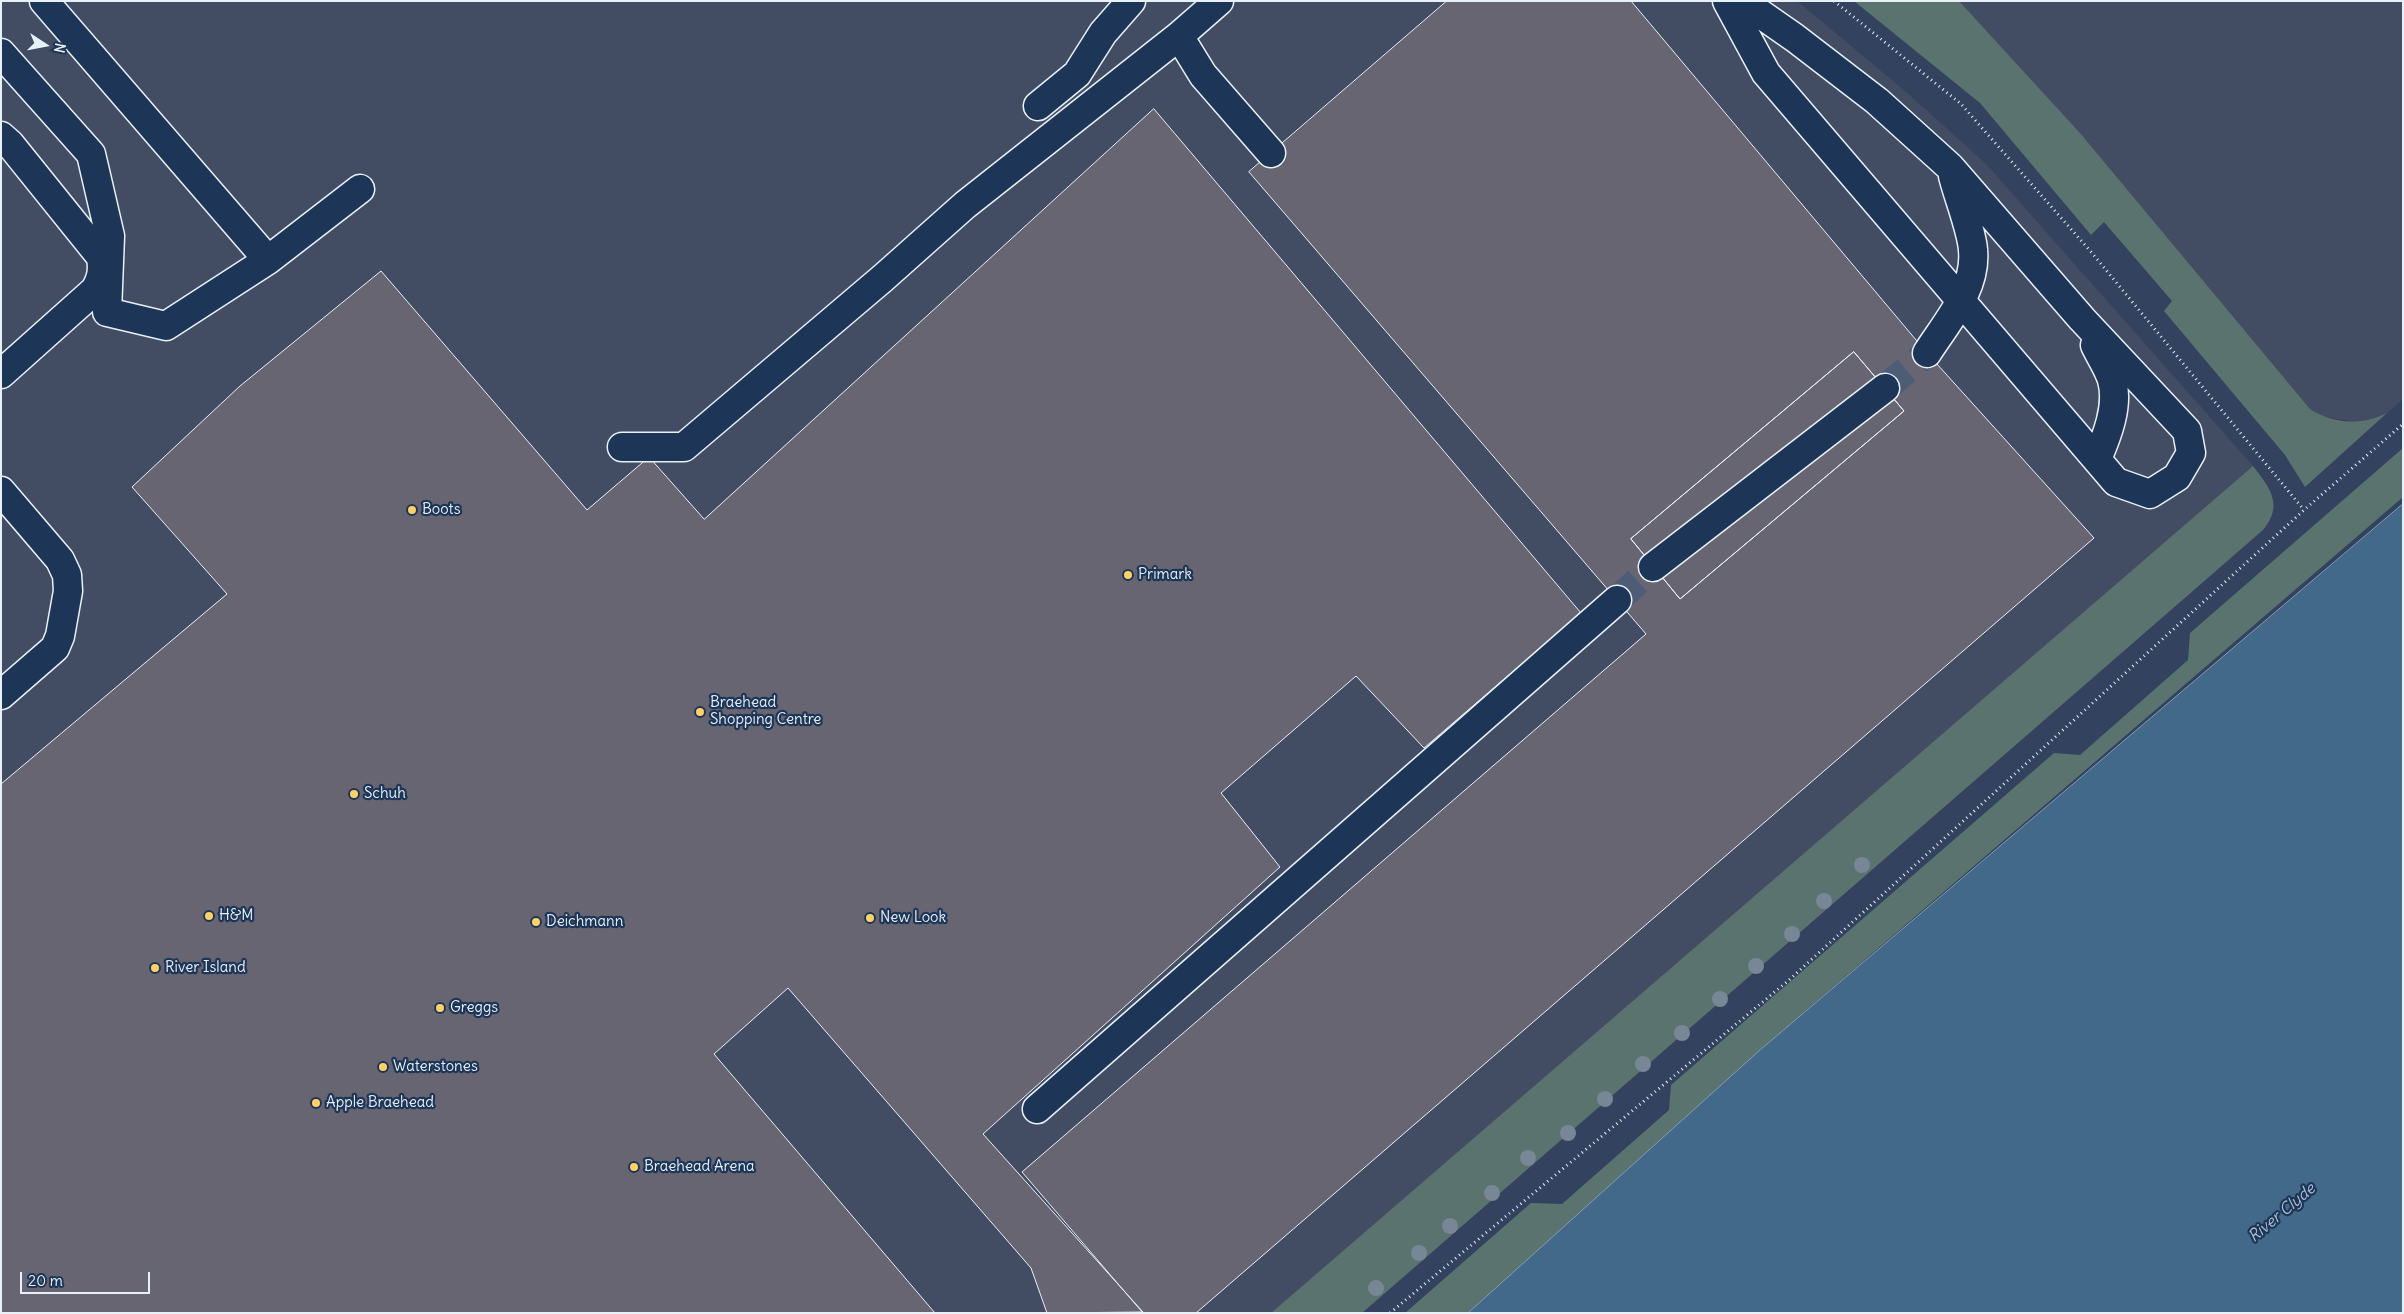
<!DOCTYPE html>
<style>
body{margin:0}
#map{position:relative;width:2404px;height:1314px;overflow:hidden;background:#33435f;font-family:Delius,sans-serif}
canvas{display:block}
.frame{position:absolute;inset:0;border:2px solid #e8f1f8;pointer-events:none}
.north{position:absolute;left:20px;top:20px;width:50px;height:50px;-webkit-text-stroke:4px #1d3557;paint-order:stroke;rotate:101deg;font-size:14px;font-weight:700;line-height:20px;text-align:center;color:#e8f1f8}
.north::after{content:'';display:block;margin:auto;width:18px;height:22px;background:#e8f1f8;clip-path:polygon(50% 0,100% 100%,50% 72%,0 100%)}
.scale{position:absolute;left:20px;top:1272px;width:130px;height:22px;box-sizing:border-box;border:2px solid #e8f1f8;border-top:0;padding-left:6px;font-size:15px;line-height:18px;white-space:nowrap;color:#e8f1f8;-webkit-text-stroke:4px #1d3557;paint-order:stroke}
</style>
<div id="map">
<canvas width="2404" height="1314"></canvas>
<div class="frame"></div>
<div class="north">N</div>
<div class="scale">20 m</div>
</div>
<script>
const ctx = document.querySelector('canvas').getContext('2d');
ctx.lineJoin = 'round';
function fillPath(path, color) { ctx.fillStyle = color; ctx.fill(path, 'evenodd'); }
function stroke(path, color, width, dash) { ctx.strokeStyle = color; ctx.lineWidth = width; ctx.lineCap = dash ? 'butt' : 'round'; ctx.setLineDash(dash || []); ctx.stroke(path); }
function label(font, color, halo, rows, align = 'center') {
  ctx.font = font + ' Delius,sans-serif'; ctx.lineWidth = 4.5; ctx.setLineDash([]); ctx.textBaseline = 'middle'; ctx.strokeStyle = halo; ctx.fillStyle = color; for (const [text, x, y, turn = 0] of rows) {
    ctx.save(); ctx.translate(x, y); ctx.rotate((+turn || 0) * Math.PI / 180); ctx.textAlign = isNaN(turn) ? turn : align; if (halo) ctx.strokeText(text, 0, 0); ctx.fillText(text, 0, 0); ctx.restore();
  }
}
fillPath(new Path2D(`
 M1,1H1797L1906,92L1986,164L2253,466L1271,1313H1Z
 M1959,1H2403V399L2387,413L2371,421L2357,422L2324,417L2310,409L2080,133Z`), '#424d64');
fillPath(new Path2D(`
 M1854,1H1959L2080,133L2310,409C2334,424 2361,426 2387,413L2305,487L2285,455L2164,311L2172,301L2104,222L2091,235L1980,103Z
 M2403,448V497L1760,1050L1468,1313H1405L1531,1203L1562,1204L1669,1110L1671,1085L2054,753L2080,755L2188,660L2190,633Z
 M2253,466C2270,488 2284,505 2263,530L1362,1313H1271Z`), '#5b736f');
const water = new Path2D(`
 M2403,504V1313H1468L1760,1050Z`);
fillPath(water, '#42688a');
stroke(water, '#849fb6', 1);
const building = new Path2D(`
 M1447,1H1631L1927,353L2094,538L1196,1313H1143L1022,1172L1646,634L1249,172ZM1854,352L1904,411L1680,599L1631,539Z
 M1154,109L1581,613L1424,748L1356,676L1221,793L1280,867L983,1134L1143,1312L1047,1313L1031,1268L788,988L714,1054L935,1313H1V784L227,594L132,487L240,386L381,271L587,510L649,457L704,519Z
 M1854,352L1904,411L1680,599L1631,539Z`);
fillPath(building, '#666571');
stroke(building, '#e8f1f8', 1);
stroke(new Path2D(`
 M1885,388L1927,353
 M1617,600L1653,567`), '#4e5d76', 28, [28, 14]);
const minor = new Path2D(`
 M44,1L268,260L360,189
 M1727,1L1766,73L2116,482L2150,494L2177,477L2191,453L2187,431L2082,319L1950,167L1877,101L1795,38L1742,1
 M1179,36L1203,75L1271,153
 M1,53L91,154L110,236L107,312L166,326L268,260
 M1038,106L1077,74L1103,33L1131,1
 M1,136L10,144L101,257C103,270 102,278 95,290L1,374
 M2095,345C2100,356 2109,369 2112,380C2119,406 2107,436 2097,459
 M1927,353C1946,323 1977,289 1973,250C1972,231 1958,196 1953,176
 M622,447H684L883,278L965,205L1179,36L1219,1
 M1,491L60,560L67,575L68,591L60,636L55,648L1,695
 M1653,567L1885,388
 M1037,1109L1617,600`);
stroke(minor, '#e8f1f8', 31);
stroke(new Path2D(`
 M1834,1L1961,104L2092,253L2304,510
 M1390,1313L1789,980L2304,510L2403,424`), '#e8f1f8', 3, [1, 4]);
stroke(minor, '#1d3557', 28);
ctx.fillStyle = '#788795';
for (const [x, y] of [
 [1862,865],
 [1824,901],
 [1792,934],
 [1756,966],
 [1720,999],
 [1682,1033],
 [1643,1064],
 [1605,1099],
 [1568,1133],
 [1528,1158],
 [1492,1193],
 [1450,1226],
 [1419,1253],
 [1376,1288]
]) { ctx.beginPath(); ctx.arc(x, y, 8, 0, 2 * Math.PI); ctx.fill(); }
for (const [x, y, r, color] of [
 [412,510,5,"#ffd166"],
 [1128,575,5,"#ffd166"],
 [700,712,5,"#ffd166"],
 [354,794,5,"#ffd166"],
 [209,916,5,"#ffd166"],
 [870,918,5,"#ffd166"],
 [536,922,5,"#ffd166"],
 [155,968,5,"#ffd166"],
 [440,1008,5,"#ffd166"],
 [383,1067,5,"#ffd166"],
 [316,1103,5,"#ffd166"],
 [634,1167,5,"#ffd166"]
]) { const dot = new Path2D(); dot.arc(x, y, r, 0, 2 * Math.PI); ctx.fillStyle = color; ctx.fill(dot); stroke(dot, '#1d3557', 2); }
label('15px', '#e8f1f8', '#1d3557', [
 ["Boots",422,510],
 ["Primark",1138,575],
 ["Braehead",710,703],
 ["Shopping Centre",710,720],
 ["Schuh",364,794],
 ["H&M",219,916],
 ["New Look",880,918],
 ["Deichmann",546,922],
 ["River Island",165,968],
 ["Greggs",450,1008],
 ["Waterstones",393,1067],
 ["Apple Braehead",326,1103],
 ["Braehead Arena",644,1167]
], 'left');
label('italic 16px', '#aec1d2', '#1d3557', [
 ["River Clyde",2282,1213,-40]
]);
</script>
